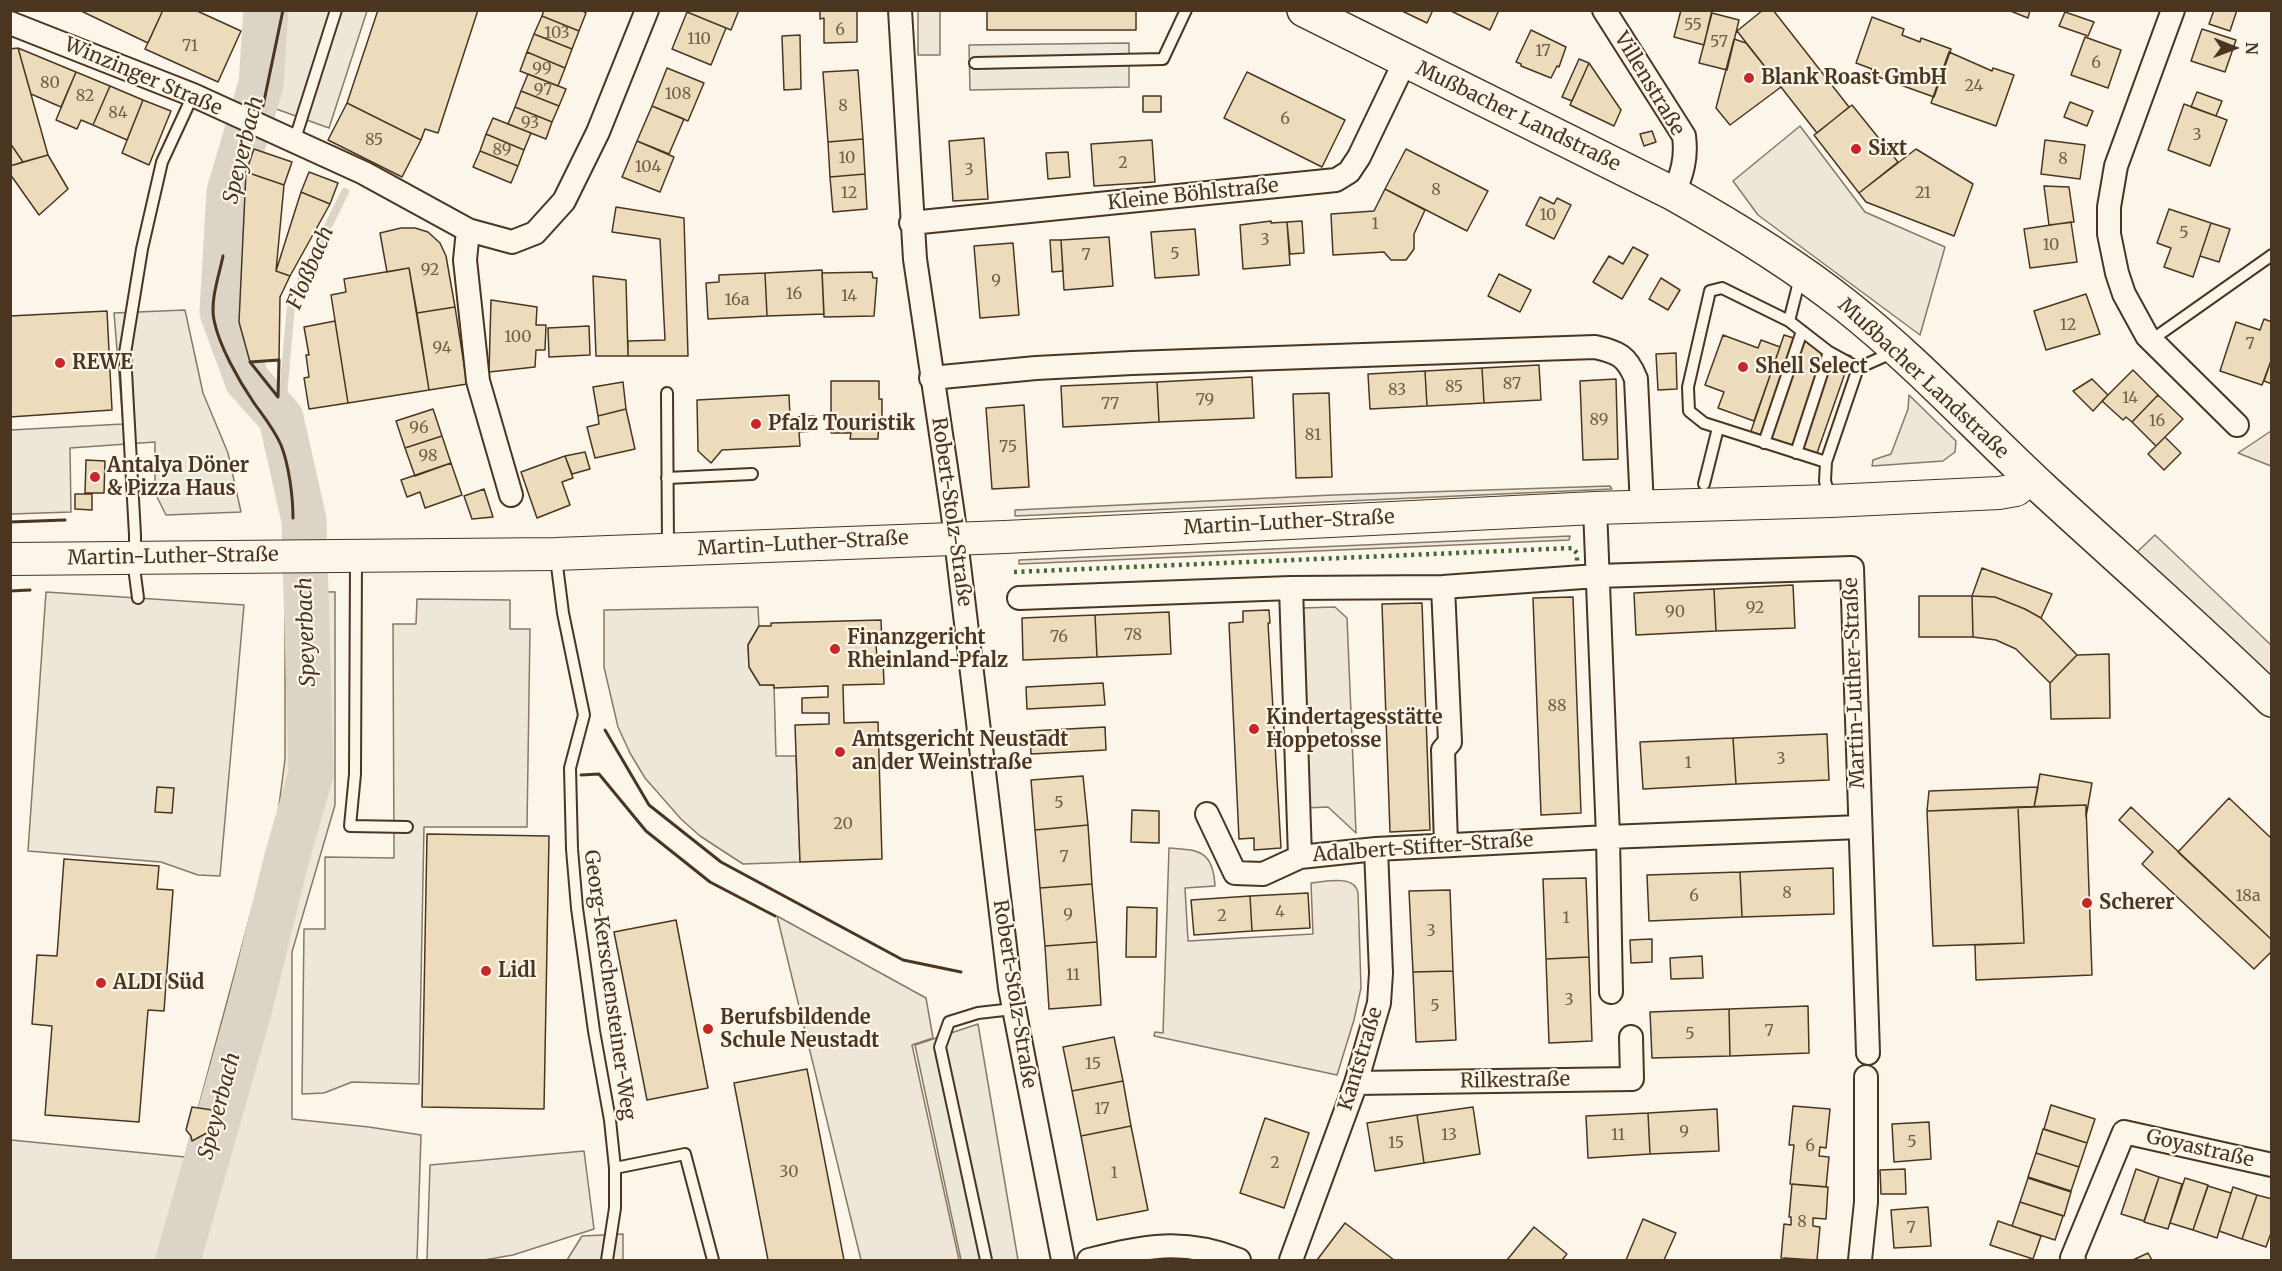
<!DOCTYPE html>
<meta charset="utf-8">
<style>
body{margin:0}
#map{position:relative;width:2282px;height:1271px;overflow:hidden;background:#fbf6e9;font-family:Merriweather,serif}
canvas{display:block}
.frame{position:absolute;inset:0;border:12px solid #4a3520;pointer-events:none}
.north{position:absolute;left:2204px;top:18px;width:60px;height:60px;-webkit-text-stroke:4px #fbf6e9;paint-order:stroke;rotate:91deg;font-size:16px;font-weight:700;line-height:24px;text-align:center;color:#4a3520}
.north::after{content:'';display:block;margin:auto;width:21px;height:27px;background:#4a3520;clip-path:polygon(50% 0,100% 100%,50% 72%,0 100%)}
</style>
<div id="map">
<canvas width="2282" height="1271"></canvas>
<div class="frame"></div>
<div class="north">N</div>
</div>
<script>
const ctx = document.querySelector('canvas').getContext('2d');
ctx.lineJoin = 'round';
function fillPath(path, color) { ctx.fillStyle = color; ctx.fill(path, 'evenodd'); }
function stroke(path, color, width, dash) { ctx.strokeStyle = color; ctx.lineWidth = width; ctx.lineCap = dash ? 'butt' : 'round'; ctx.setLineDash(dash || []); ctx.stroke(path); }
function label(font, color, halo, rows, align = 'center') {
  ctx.font = font + ' Merriweather,serif'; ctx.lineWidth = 4.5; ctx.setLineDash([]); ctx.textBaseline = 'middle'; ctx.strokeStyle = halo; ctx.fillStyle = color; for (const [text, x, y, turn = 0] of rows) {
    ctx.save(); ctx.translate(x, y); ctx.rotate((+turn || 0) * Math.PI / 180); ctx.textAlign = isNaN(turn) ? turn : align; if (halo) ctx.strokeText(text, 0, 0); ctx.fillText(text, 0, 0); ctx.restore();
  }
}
const green = new Path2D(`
 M247,11H260L253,91L240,88Z
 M1909,395L1956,441L1955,452L1943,461L1872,466L1873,460L1891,454L1908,409Z
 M2271,431V466L2238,453Z
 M1610,486L1612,489L1015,516V510L1333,495Z
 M2155,535L2271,645V684L2136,553Z
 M1570,536L1569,540L1019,564V560Z
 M285,591L335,592V805L292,952V1119L369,1127L421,1135L417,1260H11V1140L185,1157L278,813L285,759Z
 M1335,607L1347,618L1356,833L1328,807L1305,808L1301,608Z
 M1169,848C1200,850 1213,851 1215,886L1185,888L1188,941L1313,934L1311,883C1325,882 1355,874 1358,893L1361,988L1354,1020L1337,1075L1154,1036L1155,1032L1163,1033Z
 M777,916L926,998L933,1038L912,1045L959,1260H861Z
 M623,1234V1260H567L582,1236Z`);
fillPath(green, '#ede6d9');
stroke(green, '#887966', 1.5);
const parking = new Path2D(`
 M287,11H367L329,128L268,106Z
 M918,11H940V55H918Z
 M1129,43V87L970,90L969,45Z
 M1800,126L1865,212L1945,247L1920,335L1758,215L1733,181Z
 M185,310L203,393L228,453L241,512L166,515L155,493V442L70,448L71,512L11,514V430L123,424L114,313Z
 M46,592L244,605L220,876L198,875L161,862L28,851Z
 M417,599L510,600V629H530L527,827H424L419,1084L352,1082L324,1093L302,1094L304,929H325V857L394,858L393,624H416Z
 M758,607L759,626L748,645L749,667L760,685H774L776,756H796L800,862L743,864L700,836L681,819L645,778L630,753L618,727L604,667V610Z
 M978,1024L1018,1260H961L915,1045Z
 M584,1151L594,1229L513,1255L484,1260H427L430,1165Z`);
fillPath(parking, '#ede7d9');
stroke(parking, '#887966', 1.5);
stroke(new Path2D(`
 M281,418L291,306L299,285L345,192`), '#dcd4c6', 8);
stroke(new Path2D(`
 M178,1260L249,1011L287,857L311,774L304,520L281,418L247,380L222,312L229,192L261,84L266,10`), '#dcd4c6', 45);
const building = new Path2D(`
 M79,10H163L148,43Z
 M163,10H195L241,31L218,82L145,49Z
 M378,10H478L438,133L425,129L421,140L347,103Z
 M544,10H581L586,13L579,31L542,16Z
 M688,10H739L731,30L687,12Z
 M820,10H857V42L824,43V18L820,19Z
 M987,10H1136V30H987Z
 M1400,10H1433L1427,23Z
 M1449,10H1499L1490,30Z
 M1681,10H1712L1704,45L1674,37Z
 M1763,10H1773L1849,107L1817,133L1737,31Z
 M2008,10H2030L2028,18Z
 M2214,10H2237L2230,31L2209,24Z
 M687,12L726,28L711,65L672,49Z
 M2065,12L2094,22L2088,36L2059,26Z
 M1712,13L1739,20L1727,70L1699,63Z
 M542,16L579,31L572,49L534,34Z
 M1872,17L1904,29L1902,35L1920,42L1921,38L1951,49L1934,97L1870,74L1872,69L1856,63Z
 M2202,29L2236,40L2225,72L2191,61Z
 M1531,30L1566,47L1559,67L1557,66L1551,78L1521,66V64L1516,62Z
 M534,34L572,49L565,68L527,52Z
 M800,35L801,89L784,90L782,36Z
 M2085,37L2121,50L2108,88L2071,75Z
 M1734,39L1746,43L1781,87L1730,125L1716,108Z
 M18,48L76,72L61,107L31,94Z
 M18,48L48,155L23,162L10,143V49Z
 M527,52L565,68L558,86L520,71Z
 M1949,52L1992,71L1993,68L2014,75L1996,126L1931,103Z
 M1579,59L1589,63L1572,101L1562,97Z
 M1589,63L1621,110L1614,126L1570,105Z
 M667,68L704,83L688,121L652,106Z
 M858,70L863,139L828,142L823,72Z
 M76,72L110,86L93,125L81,120L77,129L56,120Z
 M1247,72L1345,120L1322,167L1224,118Z
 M528,74L566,89L559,106L521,91Z
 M110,86L143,100L127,140L93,125Z
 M521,91L559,106L552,122L515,107Z
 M2197,92L2222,101L2216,116L2191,107Z
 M1143,96H1161V112H1143Z
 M143,100L171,111L149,165L122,153Z
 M2070,102L2093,111L2087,126L2064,117Z
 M347,103L421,140L402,177L328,140Z
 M2184,104L2227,120L2210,166L2168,150Z
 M1852,105L1898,162L1859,193L1814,135Z
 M652,106L684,119L669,154L637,141Z
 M515,107L552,122L546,139L508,124Z
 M493,118L531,133L524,150L486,134Z
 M1652,131L1656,142L1644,146L1640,134Z
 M486,134L524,150L518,166L480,151Z
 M984,138L988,199L953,201L949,141Z
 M863,139L865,174L830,177L828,142Z
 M1152,140L1155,182L1094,186L1091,144Z
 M2045,140L2085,145L2080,179L2041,174Z
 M637,141L674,157L660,192L622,177Z
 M10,143L23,162L10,166Z
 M254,149L292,162L284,185L246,172Z
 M1406,149L1488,191L1467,231L1385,189Z
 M1916,149L1973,184L1954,236L1866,202L1859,193Z
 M480,151L518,166L511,183L473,167Z
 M1068,152L1070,177L1048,179L1046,153Z
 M48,155L68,189L39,215L10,174V166Z
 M246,172L284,185L276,271L290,276L280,297L279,360L250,362L239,322Z
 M309,172L338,183L330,204L301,192Z
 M865,174L867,209L833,212L830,177Z
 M2044,186L2069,187L2074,222L2049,225Z
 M1385,189L1425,210L1414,234V249L1406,260H1391L1384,252L1333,255L1331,214L1374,211Z
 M301,192L330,204L290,276L276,271Z
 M1540,197L1554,204L1557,198L1571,205L1554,239L1526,225Z
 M616,207L684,218L688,356H628V341L665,340L660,239L612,232Z
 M2169,209L2211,223L2193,277L2164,267L2171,248L2157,243Z
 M1271,221V223L1287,222L1290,265L1243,269L1240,225Z
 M1302,221L1304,253L1290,254L1287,222Z
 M2071,222L2077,262L2030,268L2024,229Z
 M2211,223L2230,229L2219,262L2200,256Z
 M401,228H415L428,232L440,243L446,256L455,307L417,313L409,268L387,272L380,233Z
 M1195,229L1199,275L1155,278L1151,232Z
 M1109,237L1113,286L1064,290L1061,240Z
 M1050,240H1061L1063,271L1052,272Z
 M1013,243L1019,315L980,318L974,246Z
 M1633,247L1648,255L1622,299L1593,282L1609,256L1623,264Z
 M409,268L429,390L348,403L331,295L346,292L344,279Z
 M822,270L824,314L767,316L765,273Z
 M872,272L873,278H877L874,316L824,317L822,273Z
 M765,273L767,316L708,319L706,283L719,282V275Z
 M1499,274L1531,290L1520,312L1488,296Z
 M593,276L626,280L628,356H596Z
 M1661,278L1680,290L1668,310L1649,299Z
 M2086,294L2100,334L2046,350L2034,311Z
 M491,300L537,307L536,325H546L545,350H536L535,367L489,372Z
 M455,307L467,384L429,390L417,313Z
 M107,311L112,410L10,417V316Z
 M2264,319L2272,322V358L2262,385L2220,371L2236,322L2260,330Z
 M335,321L348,403L309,409L304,378L309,377L306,355H309L304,327Z
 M589,326L590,355L549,357L548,328Z
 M1723,335L1758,348L1761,340L1780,347L1754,421L1718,408L1724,392L1705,385Z
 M1784,335L1851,356L1816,456L1750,434Z
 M1676,353L1677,389L1658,390L1656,354Z
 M2272,358V384L2264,381Z
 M1539,365L1541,400L1484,403L1482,368Z
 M1482,368L1484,403L1427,406L1425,371Z
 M2133,370L2158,395L2132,422L2126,417L2123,420L2102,401Z
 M1425,371L1427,406L1370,409L1368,374Z
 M1252,377L1254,418L1159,422L1157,382Z
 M1616,379L1618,459L1583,460L1580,381Z
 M2092,379L2108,395L2093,411L2073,391Z
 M831,381H879V399H882V420H879L878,439H850L851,433H831Z
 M623,382L626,409L598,416L593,387Z
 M1157,382L1159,422L1063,427L1061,386Z
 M1329,393L1332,477L1296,478L1293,394Z
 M789,395L790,417L814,416V431L799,432L800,446L722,450L711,463L698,451L697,400Z
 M2158,395L2183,419L2156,446L2132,422Z
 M1024,405L1029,487L992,489L986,408Z
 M433,409L442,436L405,448L396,421Z
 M626,409L635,449L595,458L587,427L599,424L598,416Z
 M442,436L451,463L415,476L405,448Z
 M2165,437L2181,453L2164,470L2148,454Z
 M585,452L590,469L572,474L565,456Z
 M565,456L573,478L562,482L570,505L537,518L521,472Z
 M86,460L105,461L104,493H85Z
 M451,463L462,495L425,508L420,492L407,497L401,480Z
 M484,489L493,517L472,519L464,496Z
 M75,494H92V510L75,509Z
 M1982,568L2052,594L2041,618L2025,609L1995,597L1972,596Z
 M1793,585L1795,628L1716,631L1714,589Z
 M1714,589L1716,631L1636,635L1634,593Z
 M1919,596H1972L1973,637H1919Z
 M1972,596L1995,597L2025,609L2041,618L2077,655L2050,683L2016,649L1996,640L1973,637Z
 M1573,597L1581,813L1541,815L1533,598Z
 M1422,603L1430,830L1390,832L1382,604Z
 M1269,610L1270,623H1268L1281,848L1254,850V838L1239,839L1229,623L1243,622V611Z
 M1169,612L1171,654L1097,657L1095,615Z
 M1095,615L1097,657L1023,660L1022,618Z
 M881,620L882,644H876L877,659H883L884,684L843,685L844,723L878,722L882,859L800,862L795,725L829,724V713H802V698L828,697V686L774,688V685H760L749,667L748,645L759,626H771V623Z
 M2109,654L2110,718L2051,719L2050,683L2077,655Z
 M1103,683L1105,705L1027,709L1026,687Z
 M1105,727L1106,750L1031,754L1030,731Z
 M1827,734L1829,780L1736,784L1733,738Z
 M1733,738L1736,784L1643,789L1640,742Z
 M2040,774L2092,783L2086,817V805L2034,807Z
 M1083,776L1088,825L1035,830L1031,780Z
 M157,787L174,788L172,813L155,812Z
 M2038,787L2034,807L1927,811L1929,791Z
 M2229,798L2272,839V940L2178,852Z
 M2086,805L2092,975L1976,980L1975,945L2024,943L2018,807Z
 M2018,807L2024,943L1933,946L1927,811Z
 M2131,807L2272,940V951L2254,969L2142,864L2153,852L2119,820Z
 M1132,810L1159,811V843L1131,842Z
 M1088,825L1092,884L1040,888L1035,830Z
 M427,834L549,836L544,1109L422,1107Z
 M64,859L159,866L157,889L173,890L164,1011L148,1010L139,1122L45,1115L52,1026L32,1024L37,955L57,956Z
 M1833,868L1834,914L1742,917L1740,872Z
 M1740,872L1742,917L1649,921L1647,875Z
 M1586,878L1589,957L1546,959L1543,879Z
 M1092,884L1097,942L1045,946L1040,888Z
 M1450,890L1453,971L1413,972L1409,891Z
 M1308,893L1310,928L1252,931L1250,896Z
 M1250,896L1252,931L1194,935L1191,900Z
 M1127,907L1157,908L1156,957H1126Z
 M676,920L708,1088L647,1100L614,932Z
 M1652,939V962L1631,963L1630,940Z
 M1097,942L1101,1005L1049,1009L1045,946Z
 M1702,956L1703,978L1671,979L1670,958Z
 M1589,957L1592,1041L1549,1043L1546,959Z
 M1453,971L1456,1040L1416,1042L1413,972Z
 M1808,1006L1809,1053L1730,1056L1729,1009Z
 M1729,1009L1730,1056L1652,1058L1650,1012Z
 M1114,1037L1123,1081L1072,1091L1063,1047Z
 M807,1069L844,1260H768L734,1083Z
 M1123,1081L1131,1126L1081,1136L1072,1091Z
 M2051,1105L2095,1119L2087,1143L2044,1129Z
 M1793,1106L1830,1109L1826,1148L1820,1147L1819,1156L1829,1157L1826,1187L1790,1184L1794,1145H1789Z
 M192,1107L219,1111L214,1129L192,1141L191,1136L186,1130Z
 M1473,1107L1480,1154L1424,1163L1417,1115Z
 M1717,1109L1719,1151L1650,1154L1648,1113Z
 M1648,1113L1650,1154L1588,1158L1586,1116Z
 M1417,1115L1424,1163L1375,1171L1367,1123Z
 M1265,1118L1309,1133L1284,1208L1240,1193Z
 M1929,1122L1931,1159L1894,1162L1892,1124Z
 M1131,1126L1148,1210L1097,1220L1081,1136Z
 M2043,1129L2087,1143L2079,1167L2036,1153Z
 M2036,1153L2079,1167L2071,1191L2028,1177Z
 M1905,1169L1906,1194H1881L1880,1170Z
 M2136,1169L2159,1177L2144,1221L2121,1214Z
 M2159,1177L2182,1184L2168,1229L2144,1222Z
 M2028,1178L2071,1192L2064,1216L2020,1202Z
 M2185,1178L2208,1185L2193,1230L2170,1223Z
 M1792,1184L1828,1187L1826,1219L1813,1218V1226L1820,1227L1817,1260L1781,1258L1784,1224L1791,1225V1217H1789Z
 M2208,1186L2231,1193L2217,1238L2193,1230Z
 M2233,1187L2257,1195L2242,1239L2219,1231Z
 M2257,1195L2272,1199V1230L2266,1247L2242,1239Z
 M2020,1202L2063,1216L2055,1240L2012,1226Z
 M1928,1207L1931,1246L1894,1248L1891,1210Z
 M1643,1219L1676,1233L1664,1260H1626Z
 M1998,1221L2041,1236L2033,1259L1990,1245Z
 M1345,1223L1394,1260H1317Z
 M1534,1227L1567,1254L1562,1260H1507Z
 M2148,1253L2152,1260H2133Z
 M1784,1258L1814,1260H1784Z`);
fillPath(building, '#ecdcbc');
stroke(building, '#4a3520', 1.5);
const lane = new Path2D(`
 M975,63L1163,59L1186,10
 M294,142L336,10
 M1789,321L1800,278
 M2150,341L2272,255
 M667,393L668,547
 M1764,443L1802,331
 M1796,453L1829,352
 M1826,462L1704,423L1689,411L1688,387L1710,291L1722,288L1789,321L1829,352L1858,368
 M667,478L752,474
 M1704,484L1718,428
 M1830,498L1825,481L1826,462L1858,368L1894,352
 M556,558L563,613L584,715L570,768L572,849L577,908L594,1031L610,1120L615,1168V1208L607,1260
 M356,560L355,774L350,826L407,827
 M138,598L135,575V535L125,353L142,249L162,162L193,95
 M615,1168L685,1154L713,1260
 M986,1260L940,1047L949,1022L978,1013L1013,1009`);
const street = new Path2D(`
 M900,10L915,259L953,515L1010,988L1063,1260
 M1604,10L1684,136C1687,158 1682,173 1674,194
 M2173,10L2116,166L2109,207V234L2117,273L2124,294L2147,336L2237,425
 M10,23L193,95L364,173L468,230L512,242L535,233L564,201L598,132L647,10
 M911,223L1336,180L1349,172L1359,157L1405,61
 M468,230L465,260L478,381L511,495
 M931,378L1036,368L1132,363L1595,347C1618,352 1627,356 1636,379L1642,507
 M1595,508L1608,837L1611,992
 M1443,587L1450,742L1443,750L1446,845
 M1291,588L1300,857
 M1019,598L1291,588L1443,587L1597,576L1852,568L1868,1053
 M1207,814L1235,873L1263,874L1300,857L1376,849L1608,837L1860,827
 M1356,1083L1632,1079L1631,1037
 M1089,1260C1145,1246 1184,1238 1239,1260
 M1291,1260L1356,1083L1379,1003L1381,973L1376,849
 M1860,1260L1866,1202V1077
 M2074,1260L2072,1258L2124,1132L2272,1165`);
const secondary = new Path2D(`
 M10,559L556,554L1005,537L1595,508L1831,501L1999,493L2016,490L2031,478`);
const primary = new Path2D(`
 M1304,10L1674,194C1733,227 1792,263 1845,305C1916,361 1978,429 2044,490C2120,560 2198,628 2272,700`);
stroke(lane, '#4a3520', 14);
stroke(street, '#4a3520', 26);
stroke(secondary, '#4a3520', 34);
stroke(primary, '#4a3520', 36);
stroke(lane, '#fbf6e9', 10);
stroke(street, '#fbf6e9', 22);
stroke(secondary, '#fbf6e9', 32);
stroke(primary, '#fbf6e9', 33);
stroke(new Path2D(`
 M1014,572L1572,548L1577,553V562`), '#436837', 4.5, [3, 4.5]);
stroke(new Path2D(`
 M263,106L283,10
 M223,256C219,276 210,300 214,320C219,346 239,381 254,403C264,417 274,429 281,445C289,465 293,497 293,518
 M279,360L278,397L250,362Z
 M10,522L65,520
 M10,591L30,590
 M605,730L649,805L721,862L903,960L961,972
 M581,775L599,774L646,831L710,882L775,916`), '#4a3520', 3);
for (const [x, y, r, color] of [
 [1749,78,6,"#c62828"],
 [1856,149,6,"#c62828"],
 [60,363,6,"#c62828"],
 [1743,367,6,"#c62828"],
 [756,424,6,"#c62828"],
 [95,477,6,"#c62828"],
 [835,649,6,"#c62828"],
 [1254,729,6,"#c62828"],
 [840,752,6,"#c62828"],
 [2087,903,6,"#c62828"],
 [486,971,6,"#c62828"],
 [101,983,6,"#c62828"],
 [708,1029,6,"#c62828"]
]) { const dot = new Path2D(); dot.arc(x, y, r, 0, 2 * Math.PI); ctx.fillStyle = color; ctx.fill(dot); stroke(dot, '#fbf6e9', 2); }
label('16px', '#725f47', null, [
 ["55",1693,25],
 ["6",840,30],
 ["103",557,33],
 ["110",699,39],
 ["57",1719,42],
 ["71",190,46],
 ["17",1543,51],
 ["6",2096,63],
 ["99",542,69],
 ["80",50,83],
 ["24",1974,86],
 ["97",543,90],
 ["108",678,94],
 ["82",85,96],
 ["8",843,106],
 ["84",118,113],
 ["6",1285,119],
 ["93",530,123],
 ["3",2197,135],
 ["85",374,140],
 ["89",502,150],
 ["10",847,158],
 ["8",2063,159],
 ["2",1123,163],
 ["104",648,167],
 ["3",969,170],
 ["8",1436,190],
 ["12",849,193],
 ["21",1923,193],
 ["10",1548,215],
 ["1",1375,224],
 ["5",2184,233],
 ["3",1265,240],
 ["10",2051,245],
 ["5",1175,254],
 ["7",1086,255],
 ["92",430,270],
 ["9",996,281],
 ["16",794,294],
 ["14",849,296],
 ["16a",737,300],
 ["12",2068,325],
 ["100",518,337],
 ["7",2250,344],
 ["94",442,348],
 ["87",1512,384],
 ["85",1454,387],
 ["83",1397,390],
 ["14",2130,398],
 ["79",1205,400],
 ["77",1110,404],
 ["89",1599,420],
 ["16",2157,421],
 ["96",419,428],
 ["81",1313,435],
 ["75",1008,447],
 ["98",428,456],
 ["92",1755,608],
 ["90",1675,612],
 ["78",1133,635],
 ["76",1059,637],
 ["88",1557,706],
 ["3",1781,759],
 ["1",1688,763],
 ["5",1059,803],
 ["20",843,824],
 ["7",1064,857],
 ["8",1787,893],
 ["6",1694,896],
 ["18a",2248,896],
 ["4",1280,912],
 ["9",1068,915],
 ["2",1222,916],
 ["1",1566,918],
 ["3",1431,931],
 ["11",1073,975],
 ["3",1569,1000],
 ["5",1435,1006],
 ["7",1769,1031],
 ["5",1690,1034],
 ["15",1093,1064],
 ["17",1102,1109],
 ["9",1684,1132],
 ["13",1449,1135],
 ["11",1618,1135],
 ["5",1912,1142],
 ["15",1396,1143],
 ["6",1810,1146],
 ["2",1275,1163],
 ["30",789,1172],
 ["1",1114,1173],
 ["8",1802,1222],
 ["7",1911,1228]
]);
label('20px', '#4a3520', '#fbf6e9', [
 ["Winzinger Straße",143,77,23],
 ["Villenstraße",1649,84,59],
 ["Mußbacher Landstraße",1518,117,26],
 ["Kleine Böhlstraße",1193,195,-6],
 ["Mußbacher Landstraße",1923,379,43],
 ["Robert-Stolz-Straße",951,512,82],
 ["Martin-Luther-Straße",1289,523,-3],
 ["Martin-Luther-Straße",803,544,-3],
 ["Martin-Luther-Straße",173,557,-1],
 ["Martin-Luther-Straße",1855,683,-92],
 ["Adalbert-Stifter-Straße",1423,848,-4],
 ["Georg-Kerschensteiner-Weg",609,985,82],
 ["Robert-Stolz-Straße",1014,994,81],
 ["Kantstraße",1361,1059,-73],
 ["Rilkestraße",1515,1081,-1],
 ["Goyastraße",2200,1149,13]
]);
label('bold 20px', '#4a3520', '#fbf6e9', [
 ["Blank Roast GmbH",1761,78],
 ["Sixt",1868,149],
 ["REWE",72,363],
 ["Shell Select",1755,367],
 ["Pfalz Touristik",768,424],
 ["Antalya Döner",107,466],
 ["& Pizza Haus",107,489],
 ["Finanzgericht",847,638],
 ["Rheinland-Pfalz",847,661],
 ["Kindertagesstätte",1266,718],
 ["Hoppetosse",1266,741],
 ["Amtsgericht Neustadt",852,740],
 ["an der Weinstraße",852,763],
 ["Scherer",2099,903],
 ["Lidl",498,971],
 ["ALDI Süd",113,983],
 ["Berufsbildende",720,1018],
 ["Schule Neustadt",720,1041]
], 'left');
label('italic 21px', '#4a3520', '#fbf6e9', [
 ["Speyerbach",244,150,-76],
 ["Floßbach",311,268,-67],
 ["Speyerbach",307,632,-92],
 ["Speyerbach",220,1106,-75]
]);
</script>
